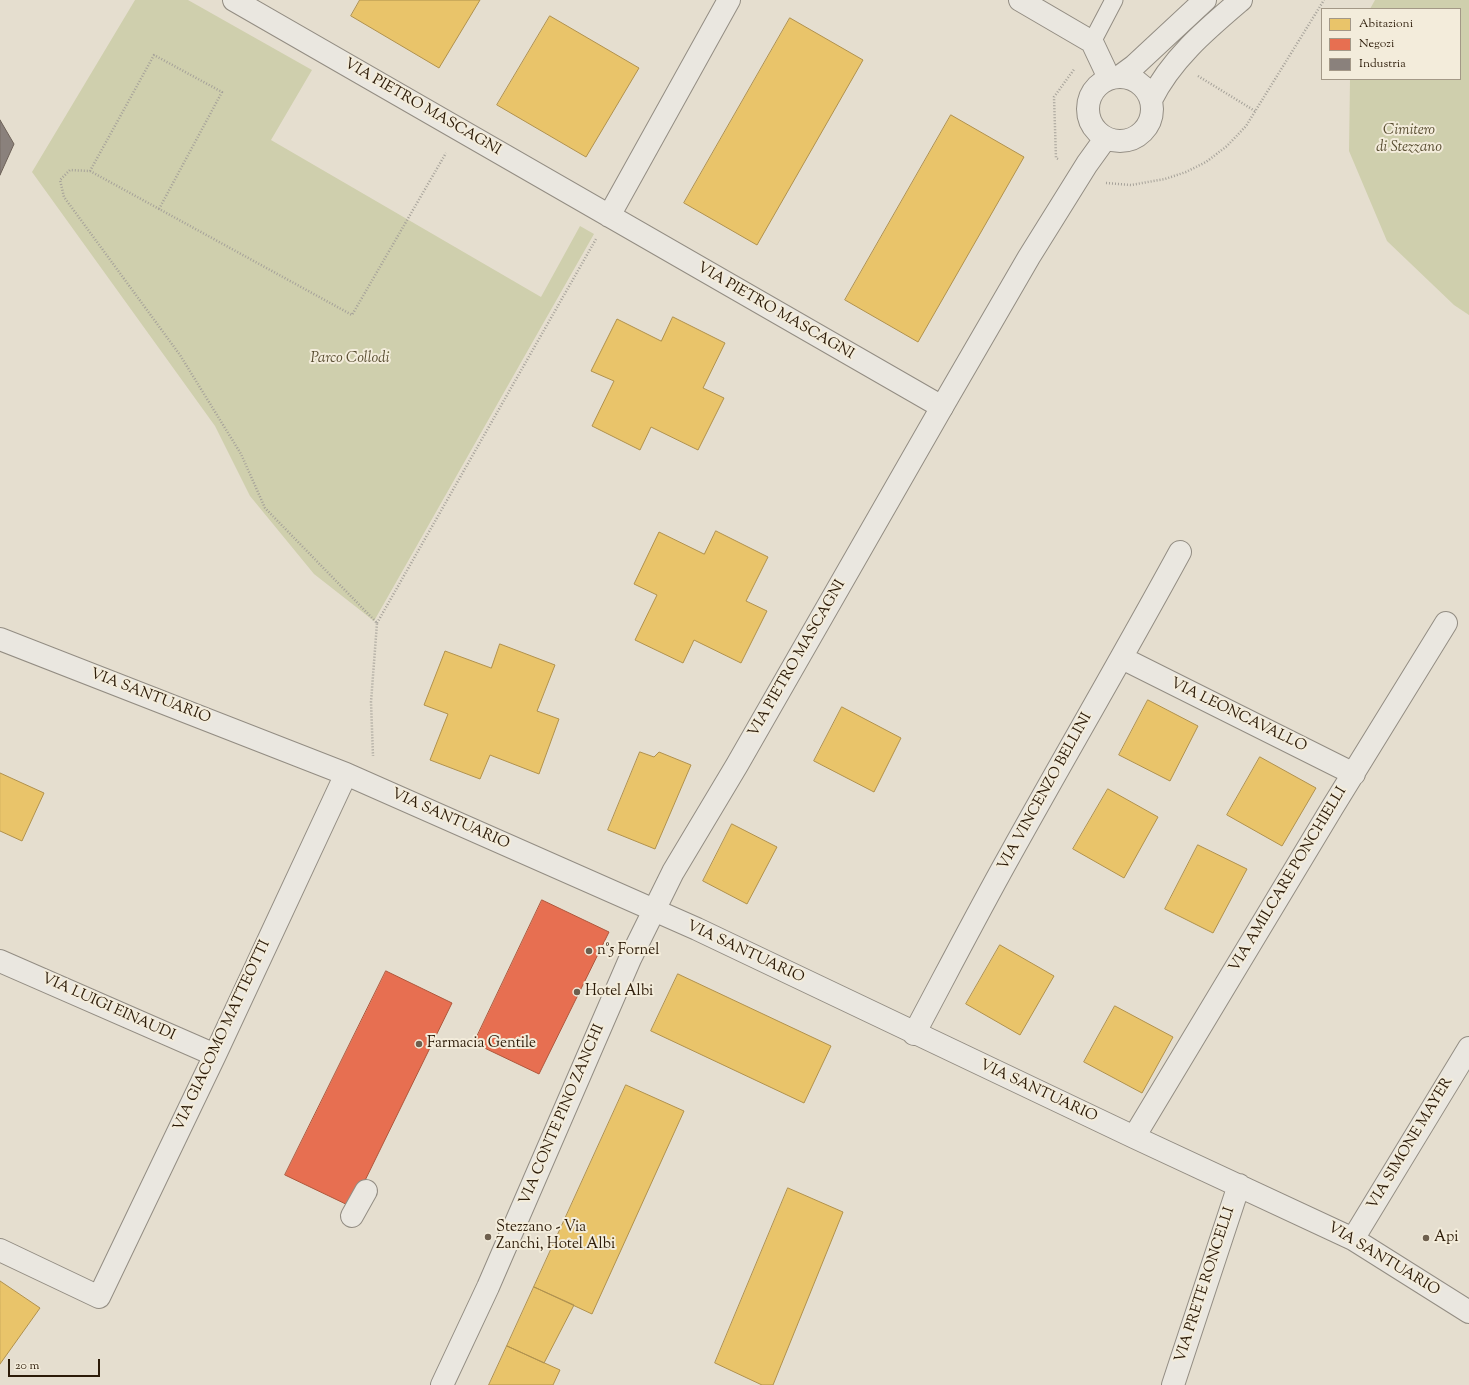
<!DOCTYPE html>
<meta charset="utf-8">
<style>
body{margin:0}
#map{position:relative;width:1469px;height:1385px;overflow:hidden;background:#e5decf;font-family:"Sorts Mill Goudy",serif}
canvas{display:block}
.legend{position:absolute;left:1321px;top:8px;width:140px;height:72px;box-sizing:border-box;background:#f3ecdb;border:1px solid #a39887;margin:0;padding:5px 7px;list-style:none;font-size:12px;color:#2c1b08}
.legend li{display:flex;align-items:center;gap:8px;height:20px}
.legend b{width:20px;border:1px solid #a39887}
.scale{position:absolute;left:8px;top:1359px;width:92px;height:18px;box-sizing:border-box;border:2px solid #2c1b08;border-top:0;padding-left:5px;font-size:12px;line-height:14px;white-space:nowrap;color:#2c1b08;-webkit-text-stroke:3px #f3ecdb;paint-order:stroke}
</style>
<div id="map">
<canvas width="1469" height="1385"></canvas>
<ul class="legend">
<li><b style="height:11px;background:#e9c46a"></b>Abitazioni</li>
<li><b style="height:11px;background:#e76f51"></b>Negozi</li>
<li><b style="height:11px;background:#8a817c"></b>Industria</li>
</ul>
<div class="scale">20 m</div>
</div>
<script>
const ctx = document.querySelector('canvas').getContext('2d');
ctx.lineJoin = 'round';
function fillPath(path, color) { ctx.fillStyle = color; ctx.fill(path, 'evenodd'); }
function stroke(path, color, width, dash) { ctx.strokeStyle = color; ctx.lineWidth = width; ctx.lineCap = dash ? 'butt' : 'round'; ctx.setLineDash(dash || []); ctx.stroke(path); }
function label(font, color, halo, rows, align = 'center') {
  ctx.font = font + ' "Sorts Mill Goudy",serif'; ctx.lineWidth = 4; ctx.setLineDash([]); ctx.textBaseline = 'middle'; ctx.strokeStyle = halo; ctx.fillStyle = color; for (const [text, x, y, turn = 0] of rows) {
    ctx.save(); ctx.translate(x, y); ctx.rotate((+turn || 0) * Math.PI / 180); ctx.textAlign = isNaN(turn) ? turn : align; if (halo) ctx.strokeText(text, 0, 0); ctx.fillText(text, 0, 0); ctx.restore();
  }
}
fillPath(new Path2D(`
 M135,0H188L312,70L271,140L541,297L580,226L594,234L374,621L314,574L250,496L215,426L32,172Z
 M1375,0H1469V315L1454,305L1387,241L1349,151L1350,79H1460V9H1370Z`), '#cfcfad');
const homes = new Path2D(`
 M360,0H480L439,68L351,16Z
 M550,16L639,68L586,157L497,105Z
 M790,18L863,60L757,245L684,203Z
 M951,115L1024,157L918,342L845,300Z
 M673,317L725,343L703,388L724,398L698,450L651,427L640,450L592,426L614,381L591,371L617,319L661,341Z
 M716,531L768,557L746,601L767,611L741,663L694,640L683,663L635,640L657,595L634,584L659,532L704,554Z
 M500,644L555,665L537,711L559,719L539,774L490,755L480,779L430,760L448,714L424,705L445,651L491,668Z
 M1148,700L1198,726L1170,781L1119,755Z
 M842,707L901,738L874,792L814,761Z
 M640,752L654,757L659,752L691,765L655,849L608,830Z
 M1260,757L1316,788L1282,846L1227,815Z
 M0,773L44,793L22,841L0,831Z
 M1108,789L1158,817L1124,878L1073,849Z
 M732,824L777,847L747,904L703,881Z
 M1198,845L1247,869L1213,933L1165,909Z
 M1000,945L1054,976L1020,1035L966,1004Z
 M678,974L831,1046L804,1103L651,1031Z
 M1115,1006L1173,1037L1142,1093L1084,1062Z
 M626,1085L684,1111L592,1314L534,1287Z
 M788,1188L843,1212L773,1385H762L715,1363Z
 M0,1281L40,1308L0,1364Z
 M534,1287L574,1305L544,1363L507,1346Z
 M507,1346L560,1370L553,1385H489Z`);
fillPath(homes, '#e9c46a');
stroke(homes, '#b0914d', 1);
const shops = new Path2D(`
 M542,900L609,932L539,1074L474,1043Z
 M386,971L452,1003L352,1207L285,1175Z`);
fillPath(shops, '#e76f51');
stroke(shops, '#af563b', 1);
const industry = new Path2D(`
 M0,120L14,144L0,175Z`);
fillPath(industry, '#8a817c');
stroke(industry, '#6e6259', 1);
const service = new Path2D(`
 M1092,42L1114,0`);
const pedestrian = new Path2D(`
 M352,1216L366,1191`);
const minor = new Path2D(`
 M234,0L942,407
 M1020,0L1092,42L1109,78
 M609,216L729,0
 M0,639L346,774L697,929L1134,1137L1353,1239L1469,1312
 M1122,658L1354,774
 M0,961L215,1055
 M914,1034C946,974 977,914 1010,855C1066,754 1125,653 1180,552
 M1134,1137L1332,808L1446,623
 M1353,1239L1469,1048
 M0,1250L99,1297L215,1055L346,774
 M1173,1385L1239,1185`);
const tertiary = new Path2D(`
 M1088 109a32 32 0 1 1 64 0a32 32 0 1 1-64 0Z
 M1119,77L1134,66L1205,0
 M1151,100C1171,59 1207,29 1241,0
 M442,1385L488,1287L630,959L673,872L737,765L942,407L1029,257L1087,164L1105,139`);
stroke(service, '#938d83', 19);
stroke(pedestrian, '#938d83', 24);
stroke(minor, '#938d83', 24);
stroke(tertiary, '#938d83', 24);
stroke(new Path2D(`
 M1198,76L1255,111
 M1058,159L1056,158L1054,97L1075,68
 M90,171L352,315L446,153
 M1106,183L1131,185L1165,179L1186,172L1206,162L1227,146L1246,126L1324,0
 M159,209L222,92L154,55L90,171L70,170L60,180L64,197L180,355L241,454L265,508L377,623L371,702L373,756
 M377,623L596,239`), '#a5a199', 2.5, [1, 2]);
stroke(service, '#eae7e0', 17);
stroke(pedestrian, '#eae7e0', 22);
stroke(minor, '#eae7e0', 22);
stroke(tertiary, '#eae7e0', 22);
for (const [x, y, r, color] of [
 [589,951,4,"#6d5f4e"],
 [577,992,4,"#6d5f4e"],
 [419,1044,4,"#6d5f4e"],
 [488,1237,4,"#6d5f4e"],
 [1426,1238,4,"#6d5f4e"]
]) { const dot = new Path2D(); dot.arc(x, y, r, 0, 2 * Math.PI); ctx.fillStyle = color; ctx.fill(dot); stroke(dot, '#f3ecdb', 1.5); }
label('15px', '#2c1b08', '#f3ecdb', [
 ["VIA PIETRO MASCAGNI",422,108,30],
 ["VIA PIETRO MASCAGNI",775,312,30],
 ["VIA PIETRO MASCAGNI",798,659,-60],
 ["VIA SANTUARIO",150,697,21],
 ["VIA LEONCAVALLO",1238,716,26],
 ["VIA VINCENZO BELLINI",1046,792,-61],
 ["VIA SANTUARIO",450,820,24],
 ["VIA AMILCARE PONCHIELLI",1289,880,-59],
 ["VIA SANTUARIO",745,953,25],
 ["VIA LUIGI EINAUDI",108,1008,24],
 ["VIA GIACOMO MATTEOTTI",223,1036,-65],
 ["VIA SANTUARIO",1038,1092,25],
 ["VIA CONTE PINO ZANCHI",563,1115,-67],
 ["VIA SIMONE MAYER",1411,1144,-59],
 ["VIA SANTUARIO",1383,1260,31],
 ["VIA PRETE RONCELLI",1206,1285,-72]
]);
label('italic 15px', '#584d31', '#f3ecdb', [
 ["Cimitero",1409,131],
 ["di Stezzano",1409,148],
 ["Parco Collodi",350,359]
]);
label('15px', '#2c1b08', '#f3ecdb', [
 ["n°5 Fornel",597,951],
 ["Hotel Albi",585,992],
 ["Farmacia Gentile",427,1044],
 ["Stezzano - Via",496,1228],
 ["Zanchi, Hotel Albi",496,1245],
 ["Api",1434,1238]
], 'left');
</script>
